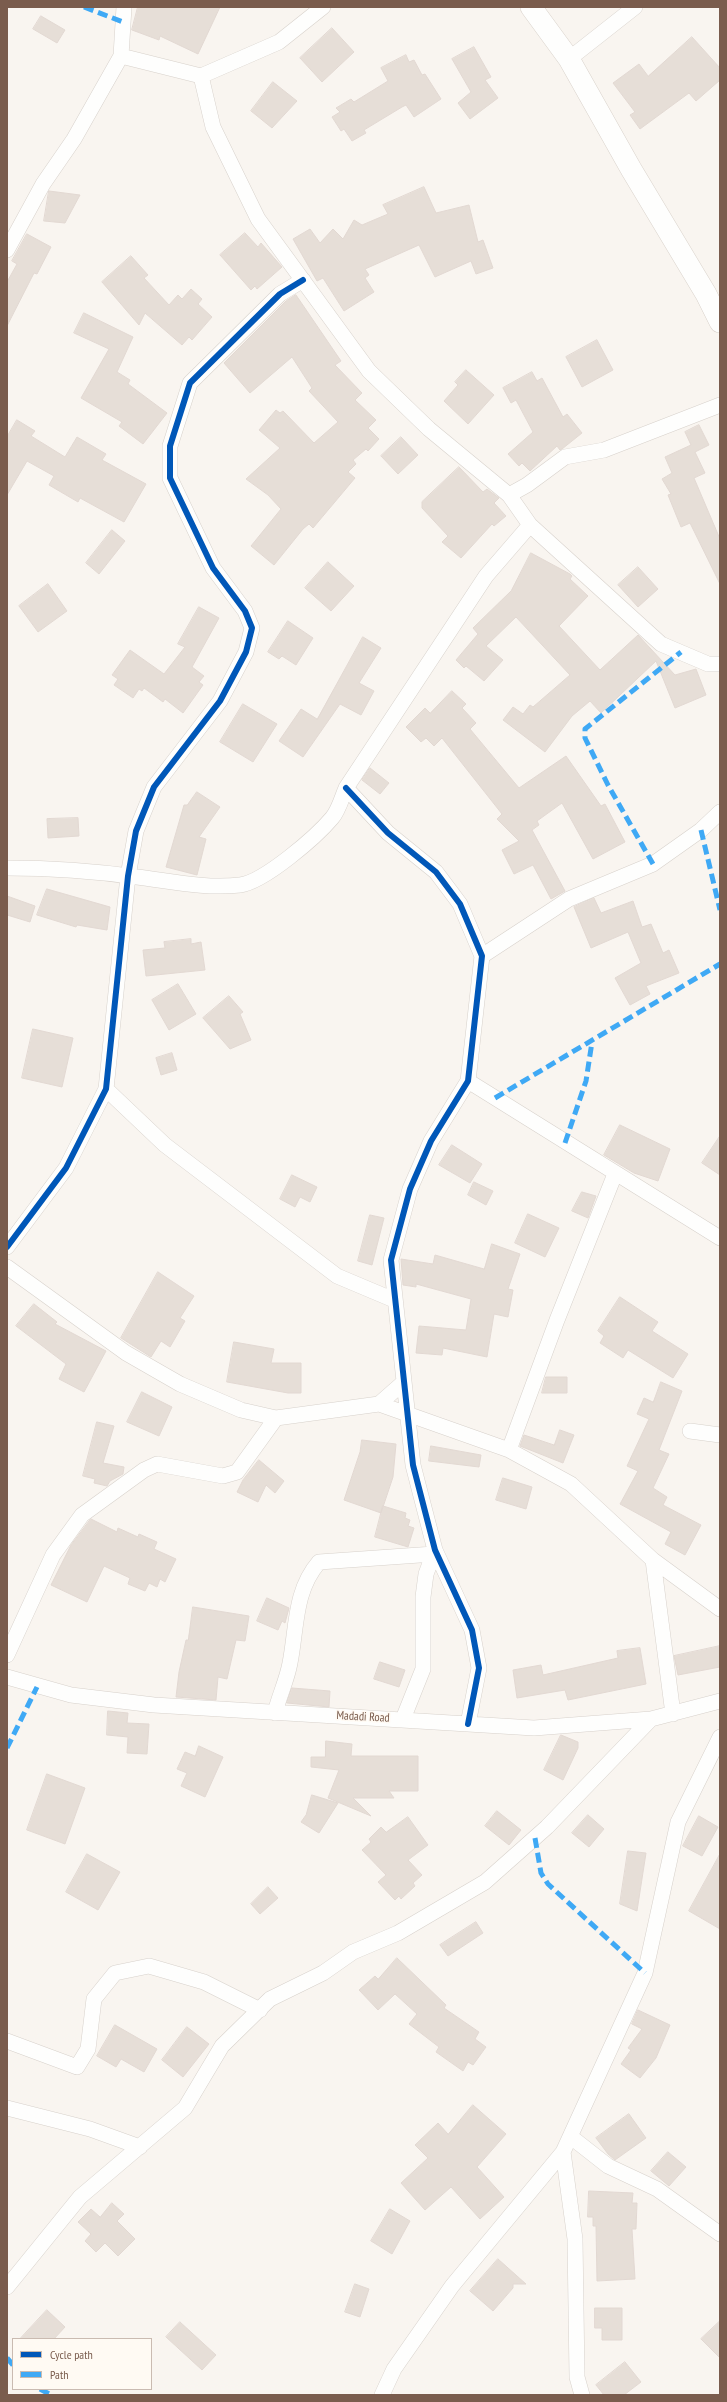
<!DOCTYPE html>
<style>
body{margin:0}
#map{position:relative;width:727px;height:2402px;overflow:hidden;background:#f9f5f0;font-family:"PT Sans Narrow",sans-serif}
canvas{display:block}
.frame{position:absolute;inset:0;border:8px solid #7a5c4d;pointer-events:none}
.legend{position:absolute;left:12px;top:2338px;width:140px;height:52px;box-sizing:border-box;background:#fffaf3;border:1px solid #cabbb1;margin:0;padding:5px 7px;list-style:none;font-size:12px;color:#7a5c4d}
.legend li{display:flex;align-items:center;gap:8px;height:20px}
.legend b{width:20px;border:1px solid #cabbb1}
</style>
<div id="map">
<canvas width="727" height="2402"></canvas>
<div class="frame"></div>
<ul class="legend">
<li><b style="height:5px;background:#0057b8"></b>Cycle path</li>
<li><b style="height:5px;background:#3fa9f5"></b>Path</li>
</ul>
</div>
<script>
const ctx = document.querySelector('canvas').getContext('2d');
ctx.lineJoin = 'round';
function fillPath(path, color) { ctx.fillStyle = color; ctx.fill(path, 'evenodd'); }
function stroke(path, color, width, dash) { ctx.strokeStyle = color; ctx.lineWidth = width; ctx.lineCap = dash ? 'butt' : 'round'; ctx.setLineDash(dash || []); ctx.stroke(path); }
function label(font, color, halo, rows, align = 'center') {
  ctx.font = font + ' "PT Sans Narrow",sans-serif'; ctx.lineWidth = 3; ctx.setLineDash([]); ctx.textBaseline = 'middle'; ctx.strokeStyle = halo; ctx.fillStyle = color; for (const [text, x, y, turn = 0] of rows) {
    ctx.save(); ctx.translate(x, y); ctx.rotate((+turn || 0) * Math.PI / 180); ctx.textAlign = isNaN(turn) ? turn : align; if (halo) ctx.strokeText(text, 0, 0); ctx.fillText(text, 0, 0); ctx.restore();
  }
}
const building = new Path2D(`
 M138,7H220L198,54L160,36L159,40L132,30Z
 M41,16L65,30L57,43L33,29Z
 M332,28L354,52L322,82L300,58Z
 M692,37L720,68V80L696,101L689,93L640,129L630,115L635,112L613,83L639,64L648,76Z
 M474,47L491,77L485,80L498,98L470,119L458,103L471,92L452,59Z
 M406,55L409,62L414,60L422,75L425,74L441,99L414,117L406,105L402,107L364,130L366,133L352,141L344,129L341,131L332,117L340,112L336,108L351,99L354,102L388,81L381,68Z
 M273,82L297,101L272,128L251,111Z
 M424,187L436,213L469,205L478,242L483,240L493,268L476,274L471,261L435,277L419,245L365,269L369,275L365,278L374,292L344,311L323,278L317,281L293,239L310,229L320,243L333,229L343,239L354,220L362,225L388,214L383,205Z
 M49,191L80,195L65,223L44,221Z
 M245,233L258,247L261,243L282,267L257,289L255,286L251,290L220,255Z
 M27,234L51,247L37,274L34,273L7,326V282L17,264L12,261Z
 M131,256L148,275L144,278L169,305L178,295L182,299L191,289L202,299L198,304L212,317L192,340L189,337L182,345L145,313L139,325L102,282Z
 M296,295L341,361L335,365L362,393L355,400L376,420L368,428L379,439L368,451L366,449L353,460L356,464L348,472L355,478L313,528L309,524L303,529L274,565L251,546L281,509L268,495L246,479L280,448L259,430L276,410L280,413L283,411L314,443L338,422L309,391L312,388L292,357L250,393L224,363L286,301Z
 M84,313L133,337L117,372L130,380L128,384L167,413L143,444L119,426L122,422L81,398L109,349L74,333Z
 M597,340L613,370L582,387L566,357Z
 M466,370L494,395L468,424L444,401L458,385L455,382Z
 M532,372L537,381L542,378L563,417L567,414L582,433L562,449L560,450L557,446L530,471L522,463L519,466L508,454L533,432L516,400L511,403L503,388Z
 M17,420L35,431L31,436L65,457L77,437L106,454L102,460L146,484L124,522L80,498L78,502L49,485L54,476L27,461L7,495V437Z
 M699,425L709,445L695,452L705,473L694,478L720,539V584L690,523L681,527L668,495L671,494L662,479L672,473L665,457L691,445L685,432Z
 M401,437L418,455L398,474L381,456Z
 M459,467L483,492L487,489L499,498L494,503L506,516L494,526L492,524L461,558L442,542L448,536L422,508V502Z
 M112,530L125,541L99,574L86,563Z
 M531,553L570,574L572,576L570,579L588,596L559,626L600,670L638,635L675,675L696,669L706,695L675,708L656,661L601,713L590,701L572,716L545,752L503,720L513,707L523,714L530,705L533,707L570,675L516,617L486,646L503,660L484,681L466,666L464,668L456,660L478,634L473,628L511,591Z
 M328,562L354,586L331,611L305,588Z
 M638,567L658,589L638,607L618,585Z
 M48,584L67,611L38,632L19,606Z
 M199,607L219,618L192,667L204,676L199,682L203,685L183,713L165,699L163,702L144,688L142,691L139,689L133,698L114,685L118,679L112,675L130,650L164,674L185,647L178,644Z
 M288,621L313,638L296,665L282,656L279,659L268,652Z
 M363,637L381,648L359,683L374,691L361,715L340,704L303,757L279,741L301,709L317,719Z
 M452,691L466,704L462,708L476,723L470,729L519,788L566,756L601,806L605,804L625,842L593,859L562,803L537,821L539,825L532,830L565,891L551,899L533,865L514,874L502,850L519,841L497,819L502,814L442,738L434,746L426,738L421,742L406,727L425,708L430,713Z
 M243,704L277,724L253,762L220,742Z
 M370,768L389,783L380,794L362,780Z
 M197,792L220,807L199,837L206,839L197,875L166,867L184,805H187Z
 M78,818L79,836L48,838L47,819Z
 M47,889L110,907L107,930L77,925L76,927L37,915Z
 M7,896L35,906L30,922L7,915Z
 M594,898L601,913L633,901L642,927L651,924L663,953L669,950L679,973L646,986L650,994L630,1005L615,978L641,963L628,932L591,948L574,907Z
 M191,939V944L201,942L205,970L146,976L143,950L165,948L164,942Z
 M178,984L196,1014L169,1030L152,1000Z
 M229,996L243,1012L240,1014L251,1040L230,1049L203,1018Z
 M33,1029L73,1038L62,1087L22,1078Z
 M172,1053L177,1070L161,1075L156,1058Z
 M620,1125L670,1149L658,1181L634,1173L604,1155Z
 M720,1136V1175L702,1163Z
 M452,1145L482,1164L470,1183L439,1165Z
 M292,1175L317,1187L310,1202L300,1197L295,1207L280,1199Z
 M474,1182L493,1191L486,1205L468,1195Z
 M582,1192L596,1196L588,1218L572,1211Z
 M528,1214L559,1228L545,1257L515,1243Z
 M370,1215L384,1218L372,1265L358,1261Z
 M492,1244L520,1254L508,1289L513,1290L508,1317L494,1314L487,1357L443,1348L442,1355L416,1353L419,1326L466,1330L471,1299L416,1284V1287L403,1285L401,1259L433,1264L435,1255L484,1269Z
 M158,1272L194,1296L180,1318L185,1321L170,1347L161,1341L151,1357L121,1338Z
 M620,1297L658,1322L652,1331L688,1354L673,1378L628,1350L623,1358L600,1343L604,1336L598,1331Z
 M34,1304L57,1322L55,1324L106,1351L84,1392L59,1379L66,1364L16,1326Z
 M234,1342L274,1349L271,1363H301V1393H288L227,1382Z
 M546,1377H567V1393H542Z
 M661,1382L682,1391L659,1450L669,1454L653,1488L667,1497L663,1505L701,1525L685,1555L665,1544L671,1532L620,1504L638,1471L627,1466L649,1419L637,1414L644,1398L653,1402Z
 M142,1392L172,1407L159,1436L127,1422Z
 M97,1422L114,1426L103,1463L124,1467L123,1474L110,1481L107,1486L94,1483L95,1479L83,1476Z
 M560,1430L574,1435L563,1463L520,1446L524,1435L554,1445Z
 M362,1440L396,1444L393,1477L381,1513L344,1500L360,1452Z
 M431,1446L481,1455L479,1467L429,1461Z
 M259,1460L284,1481L275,1493L266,1485L258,1502L237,1492L243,1480Z
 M503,1478L532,1487L526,1509L496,1500Z
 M383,1506L406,1513L405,1518L410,1520L408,1526L414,1528L408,1547L375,1537Z
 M91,1519L117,1532L118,1528L138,1537L139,1534L157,1542L154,1549L176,1559L165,1582L160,1579L157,1587L149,1583L145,1591L128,1584L130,1578L104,1566L87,1602L51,1585L71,1545Z
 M267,1598L289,1608L285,1623L282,1621L278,1630L257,1621Z
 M193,1607L249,1616L245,1641L236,1640L227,1679L218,1677L216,1700L176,1697L179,1672L186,1640H188Z
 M720,1646V1667L678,1675L674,1656Z
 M640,1648L646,1684L568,1700L565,1690L517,1698L513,1670L541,1665L543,1675L618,1658L617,1651Z
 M380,1662L405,1670L399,1687L374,1679Z
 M292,1688L330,1691L329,1707L287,1703Z
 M108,1711L128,1713L127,1723L149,1724L147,1754L127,1753L128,1737L107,1735Z
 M561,1735L578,1742V1748L563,1780L544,1770Z
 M326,1741L352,1744L351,1756H418V1791H389L394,1798H353L371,1816L328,1798L339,1770L311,1767V1757H325Z
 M199,1746L223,1757L205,1797L181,1786L187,1773L177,1769L185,1752L195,1756Z
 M47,1774L85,1788L65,1844L27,1830Z
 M312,1795L338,1803L319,1833L301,1822L306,1815Z
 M497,1811L521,1830L509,1845L485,1826Z
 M588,1815L604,1829L589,1847L572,1833Z
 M699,1816L718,1827L702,1856L683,1846Z
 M408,1817L428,1845L408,1860L422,1875L413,1883L415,1886L401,1899L399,1896L395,1900L378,1882L386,1875L362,1850L371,1842L369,1839L381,1827L386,1832Z
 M628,1851L646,1853L637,1911L620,1904Z
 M87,1854L120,1872L98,1910L66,1892Z
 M720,1854V1929L689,1911Z
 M268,1887L278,1898L260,1914L251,1904Z
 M476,1922L483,1933L448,1956L440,1945Z
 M397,1958L446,2005L444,2008L479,2032L475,2039L486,2047L473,2065L468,2062L463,2071L436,2052L439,2047L409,2024L417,2014L395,1994L378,2010L359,1990L375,1976L378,1979Z
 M638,2010L670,2025L656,2058L640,2078L621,2064L631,2050L628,2048L642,2029L632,2024Z
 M115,2025L157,2049L144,2072L121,2059L116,2067L97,2056Z
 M187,2027L209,2044L183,2077L162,2060Z
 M473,2105L506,2134L477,2167L504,2197L480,2219L451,2187L425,2210L401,2183L428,2158L415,2145L438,2123L448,2134Z
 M629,2114L646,2138L615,2160L608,2154L596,2138Z
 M668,2152L686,2167L669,2186L651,2171Z
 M589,2191L633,2193L632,2203H637L636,2229H632L635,2279L597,2281L596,2226H593V2217H588Z
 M112,2203L124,2214L117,2221L135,2239L118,2256L105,2243L96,2252L85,2241L91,2234L78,2222L91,2209L100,2217Z
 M390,2209L410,2221L392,2254L371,2241Z
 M498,2259L526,2284H513V2288L493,2311L470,2291Z
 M355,2284L369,2289L360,2317L345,2312Z
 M595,2308H622V2340H602V2328H595Z
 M47,2310L65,2327L54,2339H20Z
 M720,2321V2358L701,2339Z
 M180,2322L216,2355L202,2370L166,2337Z
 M625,2362L641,2382L624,2395H604L596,2385Z`);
fillPath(building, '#e6ded7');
stroke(building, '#e2d8d2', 1);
const street = new Path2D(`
 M121,56L201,76L279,42L323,7
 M569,59L635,7
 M201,76L213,127L258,219L369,371L429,429L509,495L530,525L661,644L708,664H720
 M7,250L43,184L74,139L121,56L124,7
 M509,495L527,485L565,457L604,450L720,405
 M346,788L388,833L436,872L460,904L482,956L468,1081L431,1141L410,1189L391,1260L413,1465L435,1550L472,1630L479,1668L468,1724
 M7,868C50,868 94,871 137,877C170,881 206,889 240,885C264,882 316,837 332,818C339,810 342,797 346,788L486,576L530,525
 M482,956L569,899L653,864L701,830L720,812
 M468,1081L720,1238
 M106,1089L165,1145L337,1276L394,1300
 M7,1247L66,1168L106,1089L128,876L136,831L154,787L220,701L246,652L252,628L245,611L213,568L170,478V446L190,383L280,294L303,280
 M7,1267L126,1353L180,1384L241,1410L276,1418L379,1404L509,1450L571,1484L653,1560L720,1609
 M379,1404L404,1382
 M690,1431L720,1435
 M509,1450L557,1320L615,1174
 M653,1560L673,1714
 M7,1655L53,1555L82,1515L144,1470L157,1464L223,1476L237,1472L276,1418
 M7,1677L71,1695L154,1705L534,1728L651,1719L720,1701
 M275,1713C279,1696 287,1680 290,1663C297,1627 294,1591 319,1562L434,1554
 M403,1719L423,1669V1597L426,1574L435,1550
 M7,2041L77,2067L88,2049L94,1999L115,1973L149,1966L204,1982L260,2010
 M7,2108L90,2129L140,2147
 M571,2137L608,2166L657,2189L720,2234
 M563,2152L575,2239L577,2377L582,2395
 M7,2287L80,2197L185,2108L222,2046L270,1999L323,1973L353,1952L398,1933L485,1882L547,1827L651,1719
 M382,2395L394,2369L452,2286L563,2152L645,1973L678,1822L720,1737`);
const secondary = new Path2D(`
 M531,7L569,59L631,169L706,294L720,322`);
stroke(street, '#d7d1cb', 16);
stroke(secondary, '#d9d2cb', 22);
stroke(street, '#fefefd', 15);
stroke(secondary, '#fefefd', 21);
stroke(new Path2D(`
 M84,7L123,22
 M701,830L720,910
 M653,864L608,785L585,738V729L681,652
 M495,1098L720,964
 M565,1143L586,1081L592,1042
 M7,1748L37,1687
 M535,1838L541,1873L548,1884L645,1973
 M7,2358L13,2365
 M40,2389L51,2395`), '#3fa9f5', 5, [10, 5]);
stroke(new Path2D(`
 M346,788L388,833L436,872L460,904L482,956L468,1081L431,1141L410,1189L391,1260L413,1465L435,1550L472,1630L479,1668L468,1724
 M7,1247L66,1168L106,1089L128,876L136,831L154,787L220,701L246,652L252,628L245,611L213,568L170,478V446L190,383L280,294L303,280`), '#0057b8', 6);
label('12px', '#7a5c4d', '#fffaf3', [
 ["Madadi Road",363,1717,3]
]);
</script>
